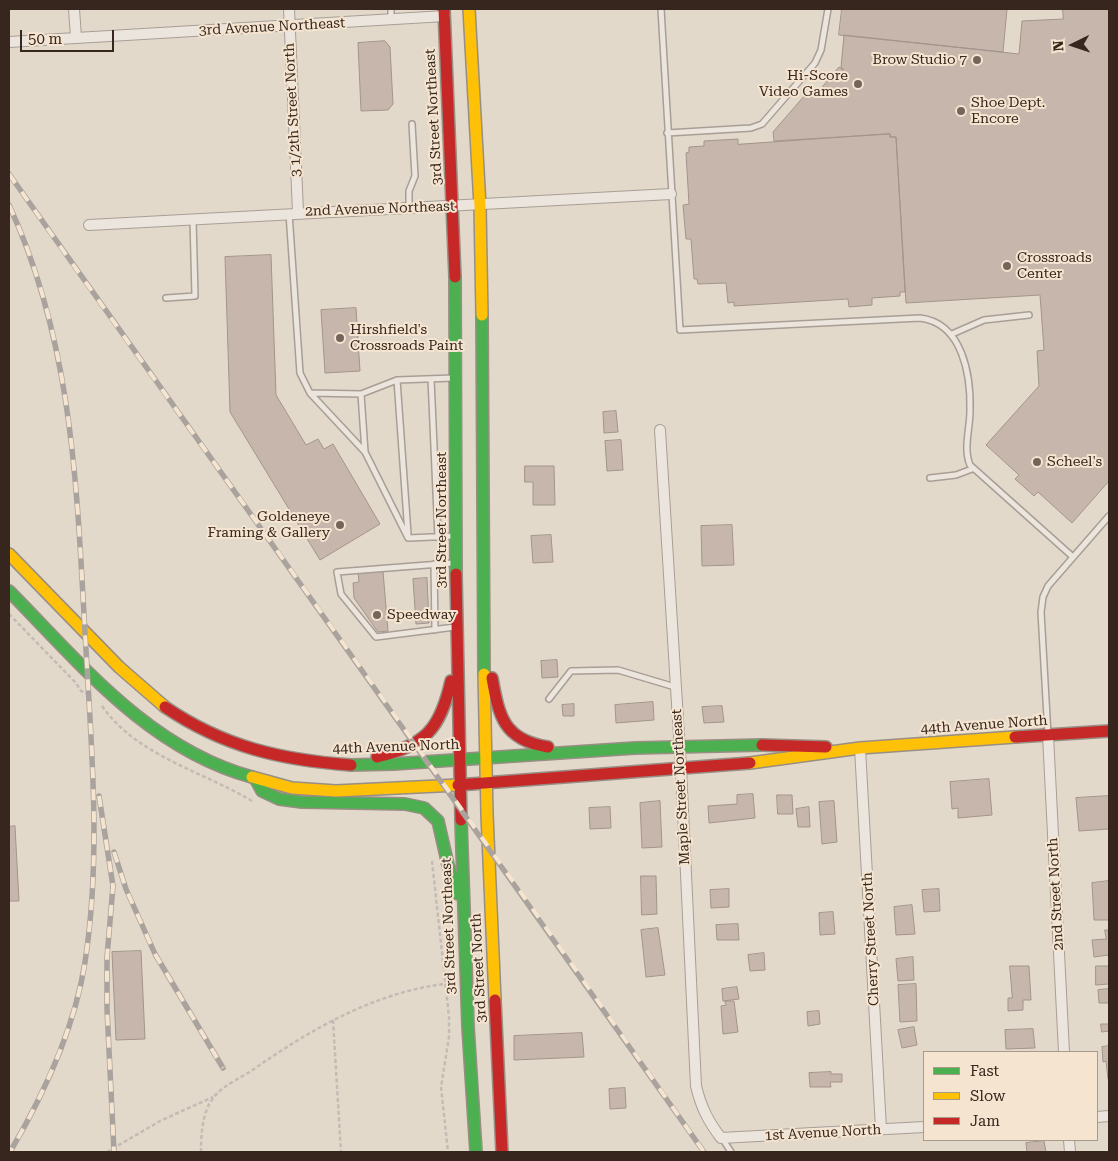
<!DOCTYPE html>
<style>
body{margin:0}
#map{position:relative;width:1118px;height:1161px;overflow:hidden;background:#e3d9cb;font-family:"Roboto Serif",serif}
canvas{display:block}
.frame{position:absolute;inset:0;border:10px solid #36261d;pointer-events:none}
.legend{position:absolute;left:923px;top:1051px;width:175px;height:90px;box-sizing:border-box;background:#f5e5d0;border:1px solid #a99988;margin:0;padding:6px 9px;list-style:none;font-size:15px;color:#36261d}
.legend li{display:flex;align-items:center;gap:10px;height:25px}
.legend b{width:25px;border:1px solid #a99988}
.north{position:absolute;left:1048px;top:20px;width:50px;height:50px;-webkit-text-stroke:4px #f5e5d0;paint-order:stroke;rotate:266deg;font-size:14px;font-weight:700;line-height:20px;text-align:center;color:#36261d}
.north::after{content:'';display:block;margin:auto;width:18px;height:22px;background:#36261d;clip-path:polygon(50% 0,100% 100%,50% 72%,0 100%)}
.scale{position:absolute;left:20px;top:30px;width:94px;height:22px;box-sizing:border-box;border:2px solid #36261d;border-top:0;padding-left:6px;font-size:15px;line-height:18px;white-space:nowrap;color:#36261d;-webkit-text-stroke:4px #f5e5d0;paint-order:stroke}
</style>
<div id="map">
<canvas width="1118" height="1161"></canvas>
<div class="frame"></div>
<ul class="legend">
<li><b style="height:6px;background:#4caf50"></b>Fast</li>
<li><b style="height:6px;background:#ffc107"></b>Slow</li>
<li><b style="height:6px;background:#c62828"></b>Jam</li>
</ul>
<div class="north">N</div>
<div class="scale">50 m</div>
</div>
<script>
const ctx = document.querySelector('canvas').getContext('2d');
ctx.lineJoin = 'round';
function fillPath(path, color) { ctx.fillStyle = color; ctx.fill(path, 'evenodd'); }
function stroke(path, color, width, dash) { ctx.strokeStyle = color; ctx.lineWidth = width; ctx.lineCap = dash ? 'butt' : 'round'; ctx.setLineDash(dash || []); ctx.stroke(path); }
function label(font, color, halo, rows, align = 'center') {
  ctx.font = font + ' "Roboto Serif",serif'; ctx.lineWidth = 4; ctx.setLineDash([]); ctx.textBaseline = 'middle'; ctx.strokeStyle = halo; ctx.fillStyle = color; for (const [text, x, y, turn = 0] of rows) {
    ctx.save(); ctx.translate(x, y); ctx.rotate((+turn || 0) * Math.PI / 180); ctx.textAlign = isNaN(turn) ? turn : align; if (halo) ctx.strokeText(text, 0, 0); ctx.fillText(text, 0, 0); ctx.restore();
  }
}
const building = new Path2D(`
 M842,9H1007L1003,52L839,35Z
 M1063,9H1109V481L1072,523L1038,492L1034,496L1015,479L1019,475L986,445L1039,386L1037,351L1044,350L1040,295L906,303L896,137H890V134L774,141L773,132L805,95H822L819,91L828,80L839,67L844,70L841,67L844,35L1019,54L1022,21L1063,19Z
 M385,41L390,47L393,104L388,110L361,111L358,43Z
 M890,134V137H896L905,292H900V296L872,298V305L849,307L848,299L734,306V302L728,303L726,283L698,284L697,279H694L691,239H686L683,205L689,204L686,153L689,152V147L704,146V141L738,139V144Z
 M271,255L276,395L306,445L318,439L324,449L333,444L380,524L320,560L230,412L225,257Z
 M356,308L360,371L325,373L321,310Z
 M616,411L618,432L604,433L603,412Z
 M621,440L623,470L607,471L605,441Z
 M525,466H554L555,505H533V482H525Z
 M732,525L734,565L702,566L701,526Z
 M551,535L553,562L533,563L531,536Z
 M383,571L388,631L378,632L354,598L353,583L359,582L358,572Z
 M427,578L429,623L416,624L413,579Z
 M557,660L558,677L542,678L541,661Z
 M653,702L654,720L616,723L615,705Z
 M574,704V716H563L562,705Z
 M722,706L724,722L704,723L702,707Z
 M989,779L992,815L958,818V808L952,809L950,782Z
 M753,794L755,818L709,823L708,806L737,804V795Z
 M777,795H792L793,814H778Z
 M1109,796V829L1079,831L1076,798Z
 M660,801L662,847L642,848L640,803Z
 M834,801L837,842L822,844L819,802Z
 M610,807L611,828L590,829L589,808Z
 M809,807L810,827H798L796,809Z
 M15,826L19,901H9V827Z
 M641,876H656L657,914L642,915Z
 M1109,881V920H1094L1092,883Z
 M729,889V907L711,908L710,890Z
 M939,889L940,911L924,912L922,890Z
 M912,905L915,934L896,935L894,907Z
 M833,912L835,934L820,935L819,913Z
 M738,924L739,940H717L716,925Z
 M658,928L665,975L646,977L641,930Z
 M1105,930H1109V955L1094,957L1092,940L1106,939Z
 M141,951L145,1039L116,1040L112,952Z
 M764,953L765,970L750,971L748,955Z
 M913,957L914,980L898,981L896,959Z
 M1010,966H1029L1031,1000H1023V1010L1008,1011V998H1012Z
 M1096,966H1109V984L1096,985Z
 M916,984L917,1021L900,1022L898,985Z
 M737,987L739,999L723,1001L722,989Z
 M1109,989V1003H1099L1098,990Z
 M725,1001H734L738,1032L723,1034L721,1006L726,1005Z
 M819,1011L820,1024L808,1026L807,1012Z
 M1101,1024H1109V1031L1102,1032Z
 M914,1027L917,1045L902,1048L898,1030Z
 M1033,1029L1035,1048L1006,1049L1005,1030Z
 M582,1033L584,1057L514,1060V1036Z
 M1109,1046V1079H1108L1106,1061L1103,1062L1102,1047Z
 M831,1072V1074H842V1082H830L831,1087H810L809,1073Z
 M625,1088L626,1108L610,1109L609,1089Z
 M1044,1141L1046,1152H1027L1026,1143Z`);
fillPath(building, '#c7b6ac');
stroke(building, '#a3948b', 1);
const lane = new Path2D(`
 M391,9V19
 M661,9L680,330L920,318C963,323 971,376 970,411C970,429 963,448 970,465L1073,557
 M667,133L751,128L762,124L815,63L821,50L828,9
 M409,207V191L415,176L412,124
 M289,213L300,373L310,393L365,452L408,538L455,536
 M166,298L195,296L193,219
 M952,334L984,320L1029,315
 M431,379L438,537
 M397,380L408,534
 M311,393L361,394L397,380L454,378
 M361,394L365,452
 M930,478L956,475L972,469
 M453,563L337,572L341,594L376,637L455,627
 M434,564L435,630
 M549,699L571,671L618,670L675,687
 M1048,735L1041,612L1043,597L1048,586L1109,516
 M722,1138L731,1152`);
const street = new Path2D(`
 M74,9L76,37
 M289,9L298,212
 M9,42L445,16
 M89,225L671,194
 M660,430L681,768L696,1086C701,1107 708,1121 721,1138L924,1127
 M1048,735L1064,1052
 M860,748L881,1129
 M1097,1117L1109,1116
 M1069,1140L1070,1152`);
const fast = new Path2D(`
 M455,277L456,574
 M482,315L484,674
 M9,591C81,664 149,749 252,777
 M351,765L394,764L635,748L762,745
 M256,780L262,791L279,799L302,802L405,804L424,808L438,821L448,865L458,894
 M461,820L468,1027L476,1152`);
const slow = new Path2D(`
 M469,9L480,206L482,315
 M9,554L119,667L165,707
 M484,674L487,814L495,1000
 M750,763L860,748L1015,737
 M252,777L292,788L336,791L458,785`);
const jam = new Path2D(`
 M444,9L455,277
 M456,574L461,820
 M492,678C499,717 504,740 548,747
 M165,707C224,747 281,760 351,765
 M1015,737L1109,731
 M762,745L826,747
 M377,757C425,745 440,730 451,681
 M458,785L750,763
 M495,1000L502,1152`);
stroke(lane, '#a89e95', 8);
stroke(street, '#a89e95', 12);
stroke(fast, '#988e84', 14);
stroke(slow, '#988e84', 14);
stroke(jam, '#988e84', 14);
stroke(new Path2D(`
 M817,71L828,80
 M9,614L76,683L81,691L91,695
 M102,706C137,756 202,771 252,801
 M432,861L449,1017V1037L441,1087L448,1152
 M333,1020L341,1152
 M107,1152L160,1121L213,1097
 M201,1152C201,1134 202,1112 214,1097C221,1087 240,1078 251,1071C313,1028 376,991 452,983`), '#c3bbb4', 2.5, [4, 2.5]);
stroke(lane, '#ebe5dd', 5);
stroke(street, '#ebe5dd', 10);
stroke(fast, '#4caf50', 11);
stroke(slow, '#ffc107', 11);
stroke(jam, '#c62828', 11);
const rail = new Path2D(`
 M9,174C240,501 475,825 704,1152
 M9,205C75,348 77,497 86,650C92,754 101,859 85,962C75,1027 43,1096 10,1152
 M99,796L113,886L107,957V1009L114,1152
 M114,852L126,889L155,954L223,1068`);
stroke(rail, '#aaa39d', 5.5);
stroke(rail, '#f5e5d0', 4, [11]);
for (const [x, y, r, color] of [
 [977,60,5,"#73655a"],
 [858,84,5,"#73655a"],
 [961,111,5,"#73655a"],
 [1007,266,5,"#73655a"],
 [340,338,5,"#73655a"],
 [1037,462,5,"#73655a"],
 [340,525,5,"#73655a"],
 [377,615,5,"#73655a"]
]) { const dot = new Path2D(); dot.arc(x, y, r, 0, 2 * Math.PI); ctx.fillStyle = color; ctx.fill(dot); stroke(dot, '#f5e5d0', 2); }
label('14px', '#36261d', '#f5e5d0', [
 ["3rd Avenue Northeast",272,27,-3],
 ["3 1/2th Street North",293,110,-93],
 ["3rd Street Northeast",434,117,-93],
 ["2nd Avenue Northeast",380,209,-2],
 ["3rd Street Northeast",442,520,-90],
 ["44th Avenue North",984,725,-4],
 ["44th Avenue North",396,747,-2],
 ["Maple Street Northeast",681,787,-93],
 ["2nd Street North",1056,894,-93],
 ["3rd Street Northeast",449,926,-92],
 ["Cherry Street North",871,939,-93],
 ["3rd Street North",479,968,-93],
 ["1st Avenue North",823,1133,-3]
]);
label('14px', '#36261d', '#f5e5d0', [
 ["Brow Studio 7",967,60,"right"],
 ["Hi-Score",848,76,"right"],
 ["Video Games",848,92,"right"],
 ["Shoe Dept.",971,103],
 ["Encore",971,119],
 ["Crossroads",1017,258],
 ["Center",1017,274],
 ["Hirshfield's",350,330],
 ["Crossroads Paint",350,346],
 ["Scheel's",1047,462],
 ["Goldeneye",330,517,"right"],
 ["Framing & Gallery",330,533,"right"],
 ["Speedway",387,615]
], 'left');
</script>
